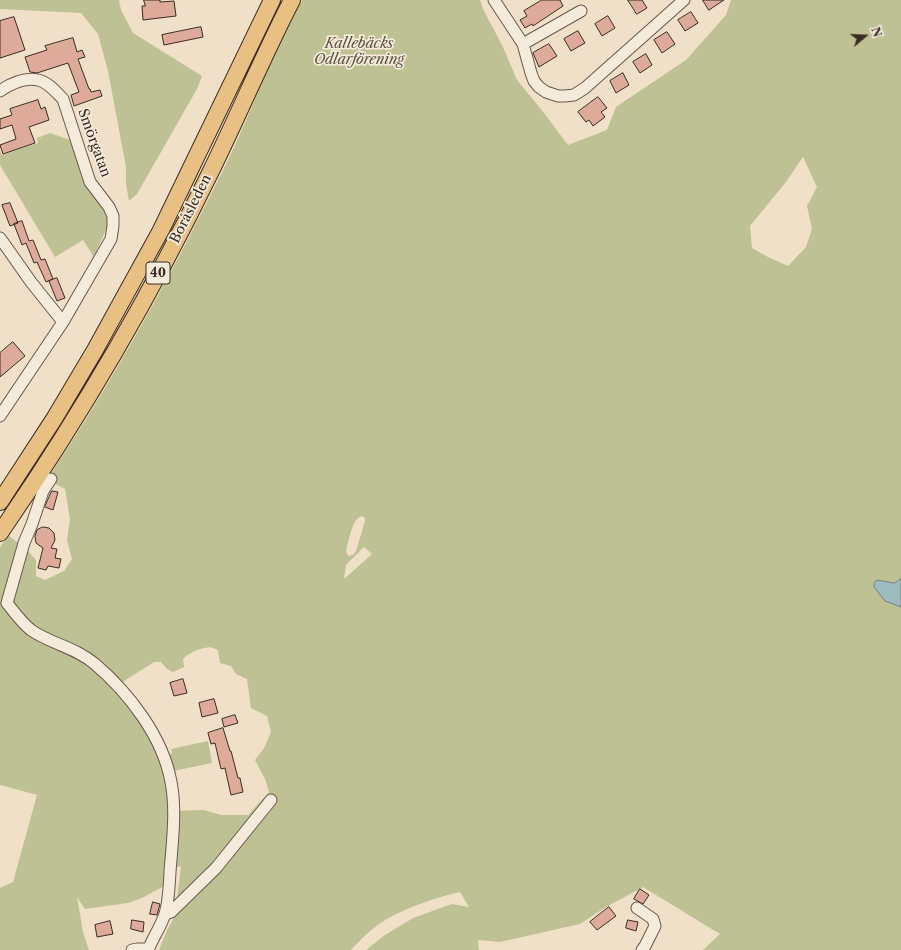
<!DOCTYPE html>
<meta charset="utf-8">
<style>
body{margin:0}
#map{position:relative;width:901px;height:950px;overflow:hidden;background:#f0e0c8;font-family:"Libre Caslon Text",serif}
canvas{display:block}
.north{position:absolute;left:845px;top:16px;width:40px;height:40px;-webkit-text-stroke:3px #f5ebdb;paint-order:stroke;rotate:71deg;font-size:11px;font-weight:700;line-height:16px;text-align:center;color:#3b2b22}
.north::after{content:'';display:block;margin:auto;width:14px;height:18px;background:#3b2b22;clip-path:polygon(50% 0,100% 100%,50% 72%,0 100%)}
</style>
<div id="map">
<canvas width="901" height="950"></canvas>
<div class="north">N</div>
</div>
<script>
const ctx = document.querySelector('canvas').getContext('2d');
ctx.lineJoin = 'round';
function fillPath(path, color) { ctx.fillStyle = color; ctx.fill(path, 'evenodd'); }
function stroke(path, color, width, dash) { ctx.strokeStyle = color; ctx.lineWidth = width; ctx.lineCap = dash ? 'butt' : 'round'; ctx.setLineDash(dash || []); ctx.stroke(path); }
function label(font, color, halo, rows, align = 'center') {
  ctx.font = font + ' "Libre Caslon Text",serif'; ctx.lineWidth = 3.5; ctx.setLineDash([]); ctx.textBaseline = 'middle'; ctx.strokeStyle = halo; ctx.fillStyle = color; for (const [text, x, y, turn = 0] of rows) {
    ctx.save(); ctx.translate(x, y); ctx.rotate((+turn || 0) * Math.PI / 180); ctx.textAlign = isNaN(turn) ? turn : align; if (halo) ctx.strokeText(text, 0, 0); ctx.fillText(text, 0, 0); ctx.restore();
  }
}
fillPath(new Path2D(`
 M0,0H119L121,10L133,33L202,76L197,89L137,194L129,201L126,184V167L108,71L98,34L81,13L0,9Z
 M302,0H480L483,9L503,47L517,80L541,109L568,145L607,130L616,107L686,60L726,15L731,0H901V950H703L720,934L643,887L606,907L580,924L500,942L478,940L479,950H366L385,935L413,918L452,904L469,907L460,892C437,897 408,907 387,919C373,927 362,938 351,950H159L167,930L175,916L181,866L166,871V885L142,898L128,903L85,909L77,897L83,932L89,950H0V888L13,882L37,795L0,785V547L8,535L27,550L36,560V576L45,580L64,571L72,559L67,540L70,519L65,489L47,480C114,379 173,272 227,162C253,109 272,51 302,0ZM803,157L817,187L807,206L812,229L806,247L788,266L768,257L752,248L750,226L786,182ZM362,516L365,518V521L356,551L353,555L349,556L347,554L346,550C349,541 352,518 362,516ZM364,547L372,554L344,579L346,565ZM210,647L218,650L220,663L231,666L236,674L247,679L251,708L267,716L271,732L264,748L255,760L265,779L269,792L248,815H221L204,810L170,811L164,770L152,736L117,691L124,681L154,662H161L167,669L173,672L184,667L183,659C191,651 199,649 210,647Z
 M50,133L70,140L84,181L107,210L108,225L94,257L83,240L55,257L0,165V151L2,155L38,143L37,138Z
 M208,741L212,763L173,771L169,756L172,752L171,749Z`), '#bdc193');
const water = new Path2D(`
 M901,579V607L885,601L874,587V583L877,580L894,583Z`);
fillPath(water, '#9dbbbe');
stroke(water, '#768180', 1);
const building = new Path2D(`
 M144,0H160V2L174,1L176,16L143,20L142,6H145Z
 M542,0H560L563,6L533,26L532,24L525,28L520,20L527,16L524,11Z
 M628,0H642L647,8L637,14Z
 M703,0H724L709,10Z
 M691,12L698,23L685,31L678,20Z
 M608,16L615,28L602,36L595,24Z
 M14,17L25,50L0,58V21Z
 M201,27L203,37L164,45L162,35Z
 M578,31L585,43L571,51L564,39Z
 M667,32L675,44L662,53L654,40Z
 M73,38L77,52L82,50L85,57L78,59L89,89H90L91,92L100,90L102,96L74,106L71,95L79,92L68,63L37,73L30,72L25,57L47,50L45,46Z
 M549,44L557,56L539,67L533,53Z
 M646,54L652,65L640,73L633,62Z
 M623,73L629,85L616,93L610,81Z
 M598,97L607,108L601,112L605,117L593,126L589,120L586,122L578,112Z
 M38,100L41,109L45,107L49,120L29,127L35,143L3,154L0,145L16,139L12,125L0,129V119L12,115L10,109Z
 M10,203L18,223L10,226L2,205Z
 M22,221L29,241L33,240L41,260L45,259L53,279L46,282L37,262L34,263L26,243L22,245L14,224Z
 M57,278L65,298L57,301L49,281Z
 M13,342L25,356L0,377V353Z
 M52,491L58,492L53,510L45,507Z
 M43,527L49,528L54,533L55,540L51,548L57,549L55,558L61,559L59,568L48,566L46,570L38,568L43,548L36,543L35,536L37,530Z
 M183,679L187,693L174,696L170,683Z
 M214,699L218,713L202,717L199,703Z
 M235,715L238,723L224,727L222,719Z
 M223,728L230,751H231L238,778H240L243,792L231,795L225,768L221,769L215,743L211,744L208,733Z
 M640,889L649,895L643,904L634,899Z
 M153,902L160,904L157,915L150,914Z
 M609,907L616,916L597,930L590,922Z
 M132,920L144,922L143,932L131,929Z
 M628,920L638,922L636,931L626,928Z
 M110,921L113,934L97,937L95,925Z`);
fillPath(building, '#deaa9a');
stroke(building, '#3b2b22', 1);
const minor = new Path2D(`
 M494,0L523,44L531,73L534,81L539,87L546,92L558,96H565L574,95L585,88L684,0
 M523,44L581,11
 M0,91C10,84 25,77 38,80C48,82 56,92 63,99L90,182L109,207L113,216V226L111,239L63,322L0,416
 M0,238L31,282L63,322
 M7,603C14,612 22,623 31,630C51,644 75,647 95,664C129,693 163,737 171,782C176,807 173,835 171,860C169,877 170,898 165,914C161,926 153,938 148,950
 M7,603L24,543L32,524L43,491L51,479
 M637,908L653,919L655,926L645,946L642,950
 M165,914L171,912L216,868L271,800
 M132,950L137,949H149`);
const highway = new Path2D(`
 M0,502L54,419L95,350L161,230L272,0
 M0,533C79,418 150,297 211,171C239,114 263,56 292,0`);
stroke(minor, '#68584c', 13);
stroke(highway, '#3b2b22', 18);
stroke(minor, '#f5ebdb', 11);
stroke(highway, '#e8c084', 16);
for (const [x, y, w] of [
 [158,273,24]
]) { const box = new Path2D(); box.roundRect(x - w / 2, y - 11, w, 22, 3); ctx.fillStyle = '#f5ebdb'; ctx.fill(box); stroke(box, '#3b2b22', 1); }
label('bold 13px', '#3b2b22', null, [
 ["40",158,273]
]);
label('italic 14px', '#5c503e', '#f5ebdb', [
 ["Kallebäcks",359,44],
 ["Odlarförening",359,60]
]);
label('14px', '#3b2b22', '#f5ebdb', [
 ["Smörgatan",94,143,70],
 ["Boråsleden",191,209,-63]
]);
</script>
